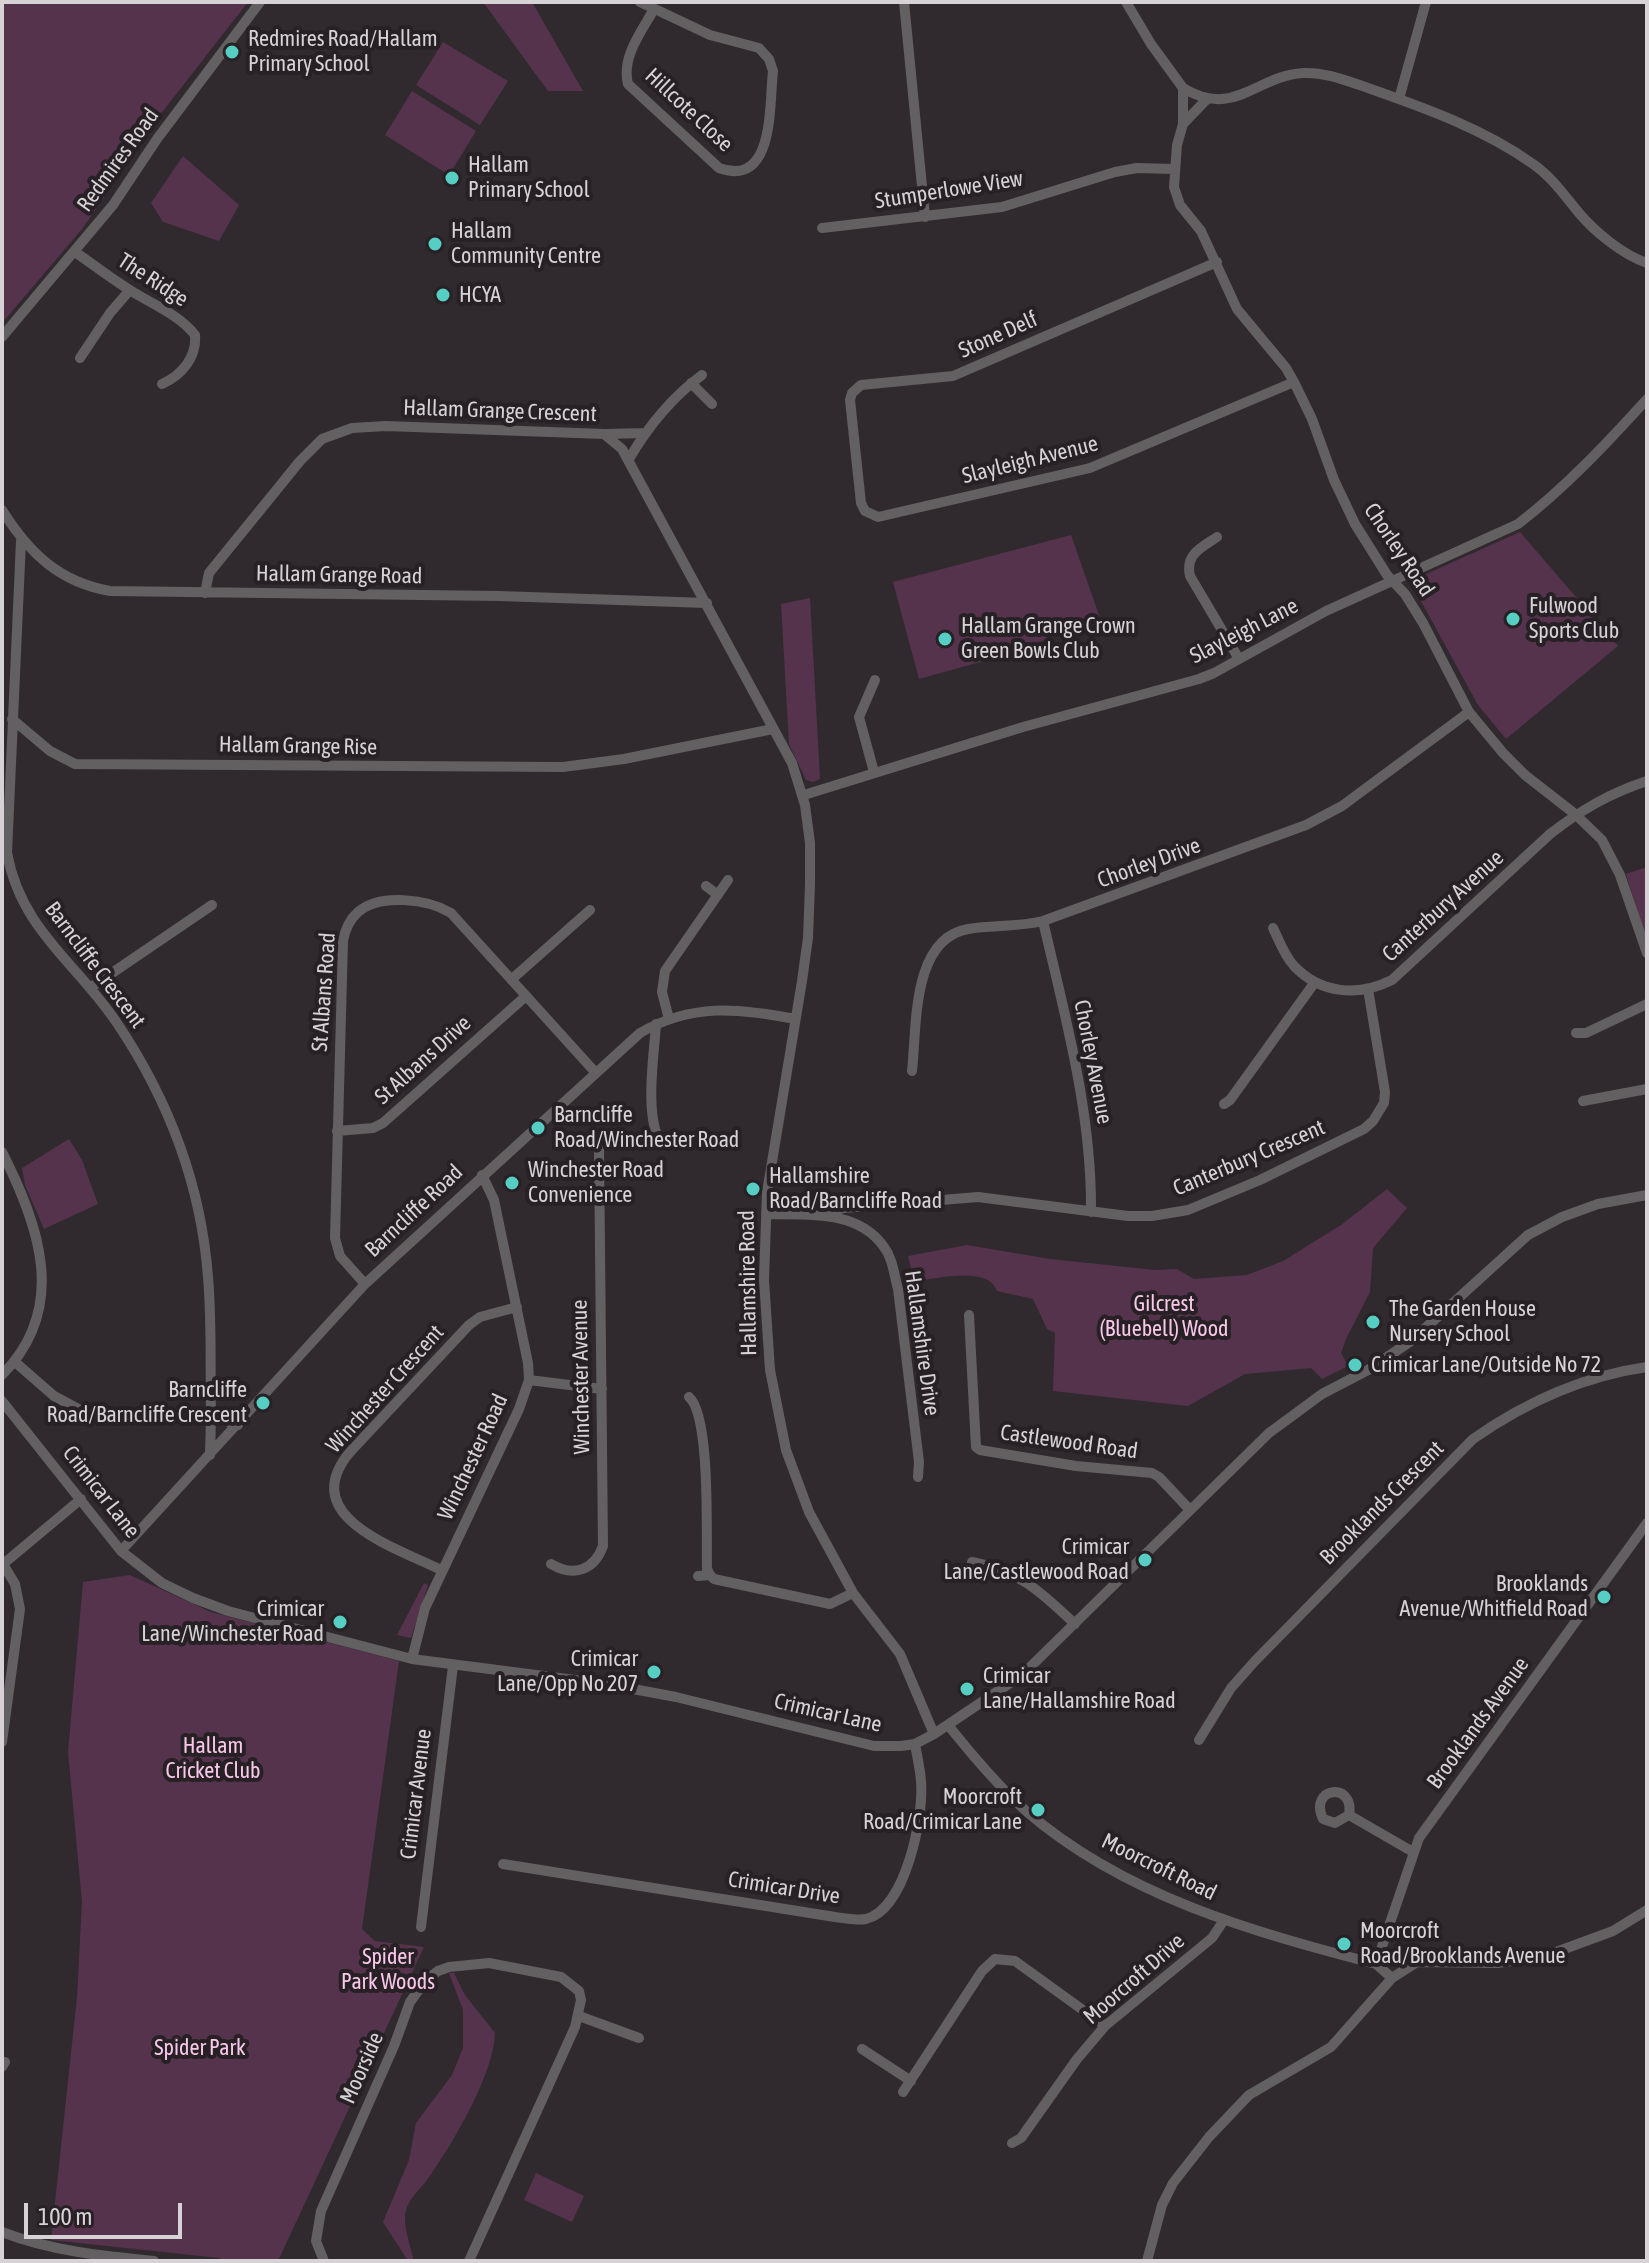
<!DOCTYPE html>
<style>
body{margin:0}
#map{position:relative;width:1649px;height:2263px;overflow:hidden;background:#302a2e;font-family:"Asap Condensed",sans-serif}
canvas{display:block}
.frame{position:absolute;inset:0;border:4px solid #d6d2d5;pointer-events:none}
.scale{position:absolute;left:24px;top:2203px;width:158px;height:36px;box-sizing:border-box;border:4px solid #d6d2d5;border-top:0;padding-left:10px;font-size:24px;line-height:28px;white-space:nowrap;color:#d6d2d5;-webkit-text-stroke:6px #272125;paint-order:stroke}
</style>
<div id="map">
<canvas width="1649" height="2263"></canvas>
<div class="frame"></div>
<div class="scale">100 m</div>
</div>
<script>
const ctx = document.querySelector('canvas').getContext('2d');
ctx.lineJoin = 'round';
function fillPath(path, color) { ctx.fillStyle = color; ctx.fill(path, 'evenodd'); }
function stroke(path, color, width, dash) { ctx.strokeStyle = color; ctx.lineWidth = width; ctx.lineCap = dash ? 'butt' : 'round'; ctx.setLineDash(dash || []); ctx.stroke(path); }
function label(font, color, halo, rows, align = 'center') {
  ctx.font = font + ' "Asap Condensed",sans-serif'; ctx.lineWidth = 8; ctx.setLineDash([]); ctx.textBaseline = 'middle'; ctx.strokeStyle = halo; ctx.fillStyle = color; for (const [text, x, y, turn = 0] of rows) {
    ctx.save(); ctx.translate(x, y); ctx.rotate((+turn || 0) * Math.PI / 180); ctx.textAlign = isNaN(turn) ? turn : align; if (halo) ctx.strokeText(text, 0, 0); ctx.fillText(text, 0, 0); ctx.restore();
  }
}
fillPath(new Path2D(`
 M2,2H248L124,161L123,171L82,229L2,323Z
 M483,2H532L583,91H548Z
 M443,42L508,81L480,125L416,85Z
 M412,91L476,131L449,175L385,135Z
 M183,156L239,205L219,241L163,222L151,203Z
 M1520,532L1618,646L1506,739L1478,705L1416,592L1424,575Z
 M1071,535L1100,618L1012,653L919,679L893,582Z
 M810,598L820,779L813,782L806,780L789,744L781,604Z
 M1647,867V931L1644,932L1626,874Z
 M69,1139L82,1160L98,1204L44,1229L25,1185L22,1168Z
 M1387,1189L1407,1208L1373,1248L1370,1292L1346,1339L1341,1353L1348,1366L1322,1379L1311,1368L1245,1374L1188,1406L1053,1391L1055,1333L1047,1329L1033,1299L997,1291C988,1265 937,1279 914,1281L908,1256L967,1245L1050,1259L1155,1270L1177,1269L1194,1279L1247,1275L1283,1261L1341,1225Z
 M130,1575L211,1612L399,1661L362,1929L375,1941L424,1947L278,2261H224L219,2258L51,2240L77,1997L82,1902L68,1752L83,1582Z
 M424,1583L428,1585L411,1638L397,1635Z
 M449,1973H454L465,1995L495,2033C494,2074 453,2143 429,2177C420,2191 405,2200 405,2219C405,2232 411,2248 414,2261H408L383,2222L409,2160L416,2123L452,2075L463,2048V2010Z
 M536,2173L584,2196L572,2222L524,2200Z`), '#55334c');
stroke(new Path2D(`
 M640,2L710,35L759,48L769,59L773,71C769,105 775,188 719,168L628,84C621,57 642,31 654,9
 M904,2L925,217
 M1126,2L1151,44L1183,88V124
 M1183,88C1234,119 1256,76 1303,73C1326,72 1347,81 1368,88C1425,108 1484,129 1533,164C1552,177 1564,195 1579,213C1595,232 1623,255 1647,263
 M1207,99L1183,124L1177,145L1174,187L1180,205L1201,231L1237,309L1286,368L1294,382L1312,419L1334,480L1355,524L1387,575L1405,594L1423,623L1469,712L1503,753L1525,775L1575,814L1602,840L1620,875L1647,953
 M1399,99L1426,2
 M822,228L1002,207L1115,172L1137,168L1174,169
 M75,252C94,265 113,280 133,292C154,305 179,315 195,335C197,357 182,375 162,384
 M1217,262L953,376L861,385L852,393L850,400L861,503L865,511L878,517L1090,468L1294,382
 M2,337L113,205L157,139L260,2
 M80,358L110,313L129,291
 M691,383L712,404
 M606,434L644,433
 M629,459C649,425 671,398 702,375
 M2,510C29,553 59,582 110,591L499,596L707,603
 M1217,537C1201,548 1185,554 1190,576L1239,659
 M21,541L7,853C21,930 77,963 117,1023C168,1099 201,1185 208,1277C212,1323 210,1370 211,1416L238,1425
 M205,593L209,573L300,461L322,439L352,428L386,426L604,434L622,449L792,763L805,805L810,843V884L808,938L802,981L767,1192L764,1280L770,1370L786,1450L809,1512L853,1593L900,1654L934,1734
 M12,719L50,751L75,764L563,767L624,759L773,729
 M874,772L859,717L875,680
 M804,795L1023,727L1199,679L1214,673L1326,611L1518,524C1565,488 1607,443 1647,399
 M706,886L718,895
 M1043,921C1065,1016 1092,1113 1091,1212
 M1273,928C1279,940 1284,955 1294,966C1321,994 1358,997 1392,980L1550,834C1581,810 1610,793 1647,781
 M512,979L590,910
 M90,988L212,905
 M669,1019L662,992L665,971L728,880
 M656,1024C654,1057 644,1115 661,1144
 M1576,1033H1586L1647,1004
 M912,1071C917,1028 911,939 968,929C993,925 1018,927 1043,921L1306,825L1342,806L1469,712
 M1583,1101L1647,1089
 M1224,1104L1230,1100L1315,982
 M337,1131L373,1128L383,1123L526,996
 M2,1152C39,1225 69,1308 2,1375
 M766,1214C806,1215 858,1209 884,1247C893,1259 894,1275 898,1289L919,1462L918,1477
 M823,1215L843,1208L978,1197L1128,1216H1152L1188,1210L1260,1180L1364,1129L1373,1121L1384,1103L1385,1092L1368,989
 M365,1284L340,1256L335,1238L343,941C345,930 349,920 358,912C380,893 428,899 451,913L595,1072
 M969,1315L976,1447L980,1450L1076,1466L1152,1473L1159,1477L1190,1510
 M15,1362L54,1396L82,1411
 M529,1380L602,1389
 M689,1397C711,1416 706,1537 707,1569L710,1575
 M2,1401L121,1551L162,1583L193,1598L228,1611L412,1659L606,1684L676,1697L874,1746H901L915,1744L934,1734L1022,1675L1269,1433L1322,1394L1368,1370L1411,1341L1528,1235L1562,1217L1598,1204L1647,1195
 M210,1455L211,1416
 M121,1551L365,1284L640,1033C692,1003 738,1008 795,1019
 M972,1562C1020,1571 1041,1592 1075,1624
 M551,1564C573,1577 594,1571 603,1546L599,1150L602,1142
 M2,1565L81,1499
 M441,1570C398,1548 295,1518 350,1452L469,1325L480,1317L517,1307
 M698,1576L710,1575L714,1579L830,1604L853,1593
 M412,1659L425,1608L519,1409L529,1380L528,1363L494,1200L482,1175
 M948,1725C972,1755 997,1785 1026,1811C1124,1896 1253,1932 1376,1964L1392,1978
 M1199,1740L1231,1688L1255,1661L1473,1439C1526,1402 1583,1376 1647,1367
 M2,1742L20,1609L15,1584L3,1564
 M1349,1815C1355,1781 1308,1787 1323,1819L1335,1823L1349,1815L1413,1852
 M503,1864L835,1917C845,1918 857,1921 866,1919C906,1909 924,1816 921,1781C920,1768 917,1756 915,1744
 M421,1927L453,1666
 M1376,1964L1419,1838L1647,1523
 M579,2016L639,2038
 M862,2049L911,2081
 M2,2067L5,2062
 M903,2092L982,1971L995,1959L1015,1961L1105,2026
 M1012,2143L1021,2138L1077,2059L1105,2026L1212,1938L1224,1920
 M2,2232C51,2251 102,2256 154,2261
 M324,2261L316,2241L321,2211L394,2046L410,2002L426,1980L438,1971L449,1967L489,1963L561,1977L579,1991L581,2000L575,2027L469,2261
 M1147,2261L1162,2205L1173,2183L1209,2137L1249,2095L1331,2047L1392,1978L1417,1962L1498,1963L1548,1955L1613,1931L1647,1910`), '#636062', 10);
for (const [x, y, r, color] of [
 [232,52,8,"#56cec3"],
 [452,178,8,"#56cec3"],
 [435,244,8,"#56cec3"],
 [443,295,8,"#56cec3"],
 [1513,619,8,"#56cec3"],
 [945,639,8,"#56cec3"],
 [538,1128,8,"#56cec3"],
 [512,1183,8,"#56cec3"],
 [753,1189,8,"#56cec3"],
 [1373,1322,8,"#56cec3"],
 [1355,1365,8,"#56cec3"],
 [263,1403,8,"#56cec3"],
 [1145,1560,8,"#56cec3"],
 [1604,1597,8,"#56cec3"],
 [340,1622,8,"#56cec3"],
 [654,1672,8,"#56cec3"],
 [967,1689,8,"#56cec3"],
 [1038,1810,8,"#56cec3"],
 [1344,1944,8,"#56cec3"]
]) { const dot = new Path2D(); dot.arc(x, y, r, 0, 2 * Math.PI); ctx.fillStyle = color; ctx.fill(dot); stroke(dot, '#272125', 3); }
label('22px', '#d6d2d5', '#272125', [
 ["Redmires Road/Hallam",248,39],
 ["Primary School",248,64],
 ["Hallam",468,165],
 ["Primary School",468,190],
 ["Hallam",451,231],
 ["Community Centre",451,256],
 ["HCYA",459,295],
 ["Fulwood",1529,606],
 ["Sports Club",1529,631],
 ["Hallam Grange Crown",961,626],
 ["Green Bowls Club",961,651],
 ["Barncliffe",554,1115],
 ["Road/Winchester Road",554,1140],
 ["Winchester Road",528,1170],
 ["Convenience",528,1195],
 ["Hallamshire",769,1176],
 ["Road/Barncliffe Road",769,1201],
 ["The Garden House",1389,1309],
 ["Nursery School",1389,1334],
 ["Crimicar Lane/Outside No 72",1371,1365],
 ["Barncliffe",247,1390,"right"],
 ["Road/Barncliffe Crescent",247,1415,"right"],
 ["Crimicar",1129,1547,"right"],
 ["Lane/Castlewood Road",1129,1572,"right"],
 ["Brooklands",1588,1584,"right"],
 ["Avenue/Whitfield Road",1588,1609,"right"],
 ["Crimicar",324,1609,"right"],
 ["Lane/Winchester Road",324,1634,"right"],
 ["Crimicar",638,1659,"right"],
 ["Lane/Opp No 207",638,1684,"right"],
 ["Crimicar",983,1676],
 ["Lane/Hallamshire Road",983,1701],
 ["Moorcroft",1022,1797,"right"],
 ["Road/Crimicar Lane",1022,1822,"right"],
 ["Moorcroft",1360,1931],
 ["Road/Brooklands Avenue",1360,1956]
], 'left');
label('22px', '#d6d2d5', '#272125', [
 ["Hillcote Close",689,110,43],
 ["Redmires Road",118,160,-54],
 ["Stumperlowe View",949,190,-9],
 ["The Ridge",153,280,33],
 ["Stone Delf",998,335,-24],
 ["Hallam Grange Crescent",500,411,2],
 ["Slayleigh Avenue",1030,460,-14],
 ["Chorley Road",1399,550,56],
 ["Hallam Grange Road",339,575,1],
 ["Slayleigh Lane",1244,631,-27],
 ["Hallam Grange Rise",298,746,1],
 ["Chorley Drive",1149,863,-20],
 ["Canterbury Avenue",1443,906,-42],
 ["Barncliffe Crescent",95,965,53],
 ["St Albans Road",324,992,-86],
 ["St Albans Drive",423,1060,-42],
 ["Chorley Avenue",1093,1062,79],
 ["Canterbury Crescent",1249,1158,-23],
 ["Barncliffe Road",414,1211,-43],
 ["Hallamshire Road",748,1283,-91],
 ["Hallamshire Drive",922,1343,82],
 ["Winchester Avenue",581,1377,-91],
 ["Winchester Crescent",385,1389,-48],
 ["Castlewood Road",1069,1442,8],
 ["Winchester Road",473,1457,-65],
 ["Crimicar Lane",101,1492,52],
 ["Brooklands Crescent",1382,1503,-45],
 ["Crimicar Lane",828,1713,13],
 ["Brooklands Avenue",1478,1723,-54],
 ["Crimicar Avenue",416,1794,-83],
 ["Moorcroft Road",1159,1867,26],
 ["Crimicar Drive",784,1888,9],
 ["Moorcroft Drive",1134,1979,-41],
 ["Moorside",362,2068,-66]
]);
label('22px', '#f9c7ea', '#272125', [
 ["Gilcrest",1164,1304],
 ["(Bluebell) Wood",1164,1329],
 ["Hallam",213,1746],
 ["Cricket Club",213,1771],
 ["Spider",388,1957],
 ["Park Woods",388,1982],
 ["Spider Park",200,2048]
]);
</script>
